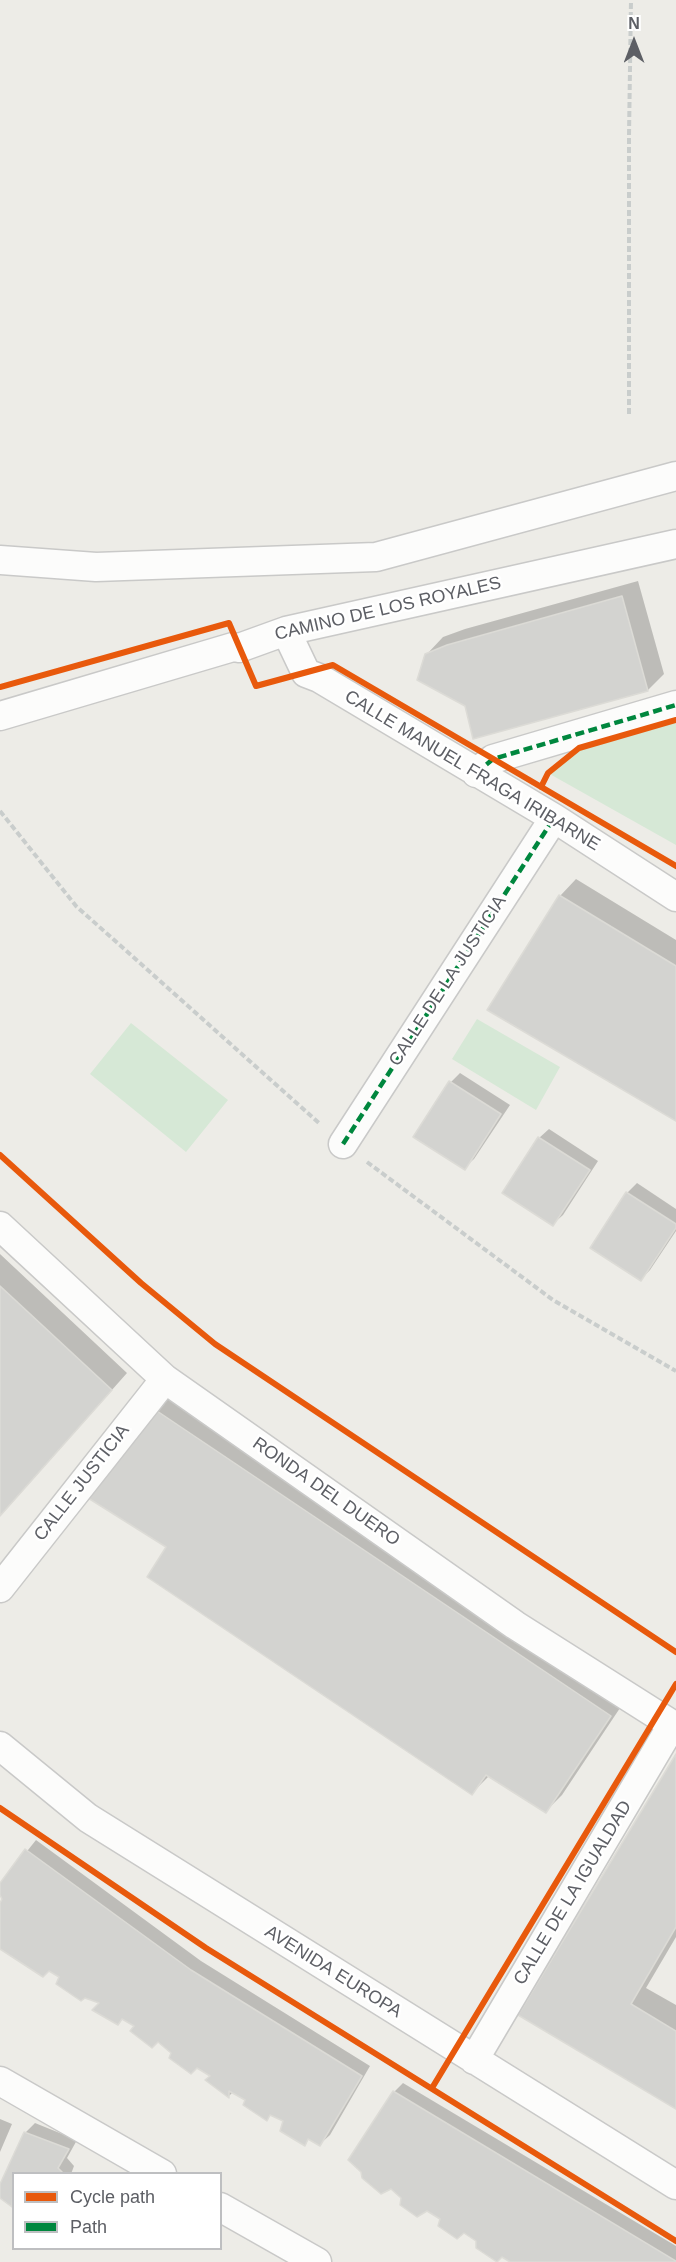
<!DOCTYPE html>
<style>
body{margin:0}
#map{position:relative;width:676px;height:2262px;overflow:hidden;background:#edece7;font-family:Helvetica,sans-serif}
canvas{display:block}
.legend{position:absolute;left:12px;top:2172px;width:210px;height:78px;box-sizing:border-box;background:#fff;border:2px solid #bebfc1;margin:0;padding:8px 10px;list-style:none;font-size:18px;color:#5d5f65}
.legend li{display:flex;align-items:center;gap:12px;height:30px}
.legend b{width:30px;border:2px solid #bebfc1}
.north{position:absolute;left:604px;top:12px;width:60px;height:60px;-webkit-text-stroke:4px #fff;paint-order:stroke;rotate:0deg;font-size:16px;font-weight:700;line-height:24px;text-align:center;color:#5d5f65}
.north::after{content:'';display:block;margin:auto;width:21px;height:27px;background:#5d5f65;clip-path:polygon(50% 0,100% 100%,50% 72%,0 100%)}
</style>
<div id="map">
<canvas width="676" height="2262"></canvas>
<ul class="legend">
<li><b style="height:8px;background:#e8590c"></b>Cycle path</li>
<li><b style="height:8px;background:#00873e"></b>Path</li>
</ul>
<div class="north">N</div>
</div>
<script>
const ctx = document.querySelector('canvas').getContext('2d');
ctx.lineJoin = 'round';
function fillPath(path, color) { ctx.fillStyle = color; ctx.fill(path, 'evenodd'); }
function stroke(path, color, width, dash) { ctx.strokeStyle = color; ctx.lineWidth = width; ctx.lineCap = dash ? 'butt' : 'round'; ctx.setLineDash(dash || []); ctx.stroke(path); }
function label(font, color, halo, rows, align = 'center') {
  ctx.font = font + ' Helvetica,sans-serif'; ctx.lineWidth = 5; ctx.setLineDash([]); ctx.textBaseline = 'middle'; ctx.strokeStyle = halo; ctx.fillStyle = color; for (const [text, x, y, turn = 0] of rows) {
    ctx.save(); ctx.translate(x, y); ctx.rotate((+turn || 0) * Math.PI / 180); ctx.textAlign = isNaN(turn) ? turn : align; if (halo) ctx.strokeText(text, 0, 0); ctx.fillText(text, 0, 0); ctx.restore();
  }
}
fillPath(new Path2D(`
 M676,720V845L548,773L579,748Z
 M477,1019L560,1067L536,1110L452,1059Z
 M131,1023L228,1100L186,1152L90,1074Z`), '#d6e8d6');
fillPath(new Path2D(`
 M638,581L664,674L648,690L427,654L443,637L465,629Z
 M576,879L676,940V1120L560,896Z
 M460,1073L510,1105L474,1159L464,1168L415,1137L451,1082Z
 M549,1129L598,1161L563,1215L553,1224L539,1138Z
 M637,1183L676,1209V1231L650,1270L641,1279L592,1247L627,1193Z
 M0,1254L127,1373L0,1516Z
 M172,1394L626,1699L562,1795L545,1812L490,1775L472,1793L168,1547L156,1410Z
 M676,1757V1937L646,1988L676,2005V2107L520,2014Z
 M36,1840L201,1961L370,2066L330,2135L320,2144L310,2138L305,2144L285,2121L272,2114L266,2119L247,2099L233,2092L229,2096L212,2075L173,2052L61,1976L0,1948V1907L4,1898L0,1892V1885Z
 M403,2083L676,2246V2262H512L442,2218L394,2092Z
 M0,2119L12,2124L0,2152Z
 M35,2123L77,2140L67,2158L74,2166L71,2174H14L12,2205L0,2196V2187L25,2133Z`), '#0003');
const building = new Path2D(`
 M622,596L648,691L473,739L465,706L417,680L425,654L447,645Z
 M559,895L676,966V1121L487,1010Z
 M449,1081L501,1114L465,1170L413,1137Z
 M538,1137L590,1170L553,1226L502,1193Z
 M626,1192L676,1224V1228L641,1281L590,1248Z
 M0,1286L112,1390L0,1516Z
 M154,1409L611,1716L546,1813L486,1775L472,1795L147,1577L166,1547L88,1498Z
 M676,1754V1927L631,2004L676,2031V2109L518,2015Z
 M25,1849L191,1970L362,2076L320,2146L308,2139L305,2146L280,2131L283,2121L270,2115L267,2121L243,2105L245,2100L229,2091V2098L205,2080L210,2076L197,2068L191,2074L169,2058L171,2053L158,2042L152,2048L130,2031L134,2026L122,2019L118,2025L92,2010L99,2003L85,1998L81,2001L56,1984L59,1977L49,1971L43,1977L0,1949V1903L2,1899L0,1895V1883Z
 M393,2091L676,2261V2262H510L502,2257L497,2262L476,2248V2241L464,2233L457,2239L438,2226L440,2219L427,2211L417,2217L400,2205L401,2198L391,2189L381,2194L362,2178L361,2172L348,2160Z
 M24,2132L69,2149L58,2168L64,2174H14L12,2207L0,2198V2184Z`);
fillPath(building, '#d3d3d0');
stroke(building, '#dcdbd6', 1.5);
const street = new Path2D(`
 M0,560L96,567L376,557L676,476
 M286,631L306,673L319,678L554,818L676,897
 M0,716L233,647L239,648L286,631L676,544
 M476,773L493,759L676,705
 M343,1144L554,818
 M0,1226L165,1379L515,1625L676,1727
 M0,1588L165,1379
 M0,1746L88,1818L676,2185
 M474,2060L672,1725
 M0,2081L162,2174
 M220,2207L317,2262`);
stroke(street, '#c9c9c8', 31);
stroke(new Path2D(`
 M629,414V136L631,0
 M0,811L76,906L319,1123
 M367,1162L553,1300L676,1371`), '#c9cdcc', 4, [6, 3]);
stroke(street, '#fcfcfb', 28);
stroke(new Path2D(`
 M476,773L493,759L676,705
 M343,1144L554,818`), '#00873e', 4.5, [9, 4.5]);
stroke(new Path2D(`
 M0,687L229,623L256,686L333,665L676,866
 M541,787L548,773L579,748L676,720
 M0,1155L141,1283L215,1344L676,1652
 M0,1808L206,1948L676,2241
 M432,2088L676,1684`), '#e8590c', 6);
label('18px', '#5d5f65', '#fff', [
 ["CAMINO DE LOS ROYALES",388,609,-13],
 ["CALLE MANUEL FRAGA IRIBARNE",472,771,31],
 ["CALLE DE LA JUSTICIA",448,981,-57],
 ["CALLE JUSTICIA",82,1483,-52],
 ["RONDA DEL DUERO",326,1492,35],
 ["CALLE DE LA IGUALDAD",573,1893,-59],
 ["AVENIDA EUROPA",333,1972,32]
]);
</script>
